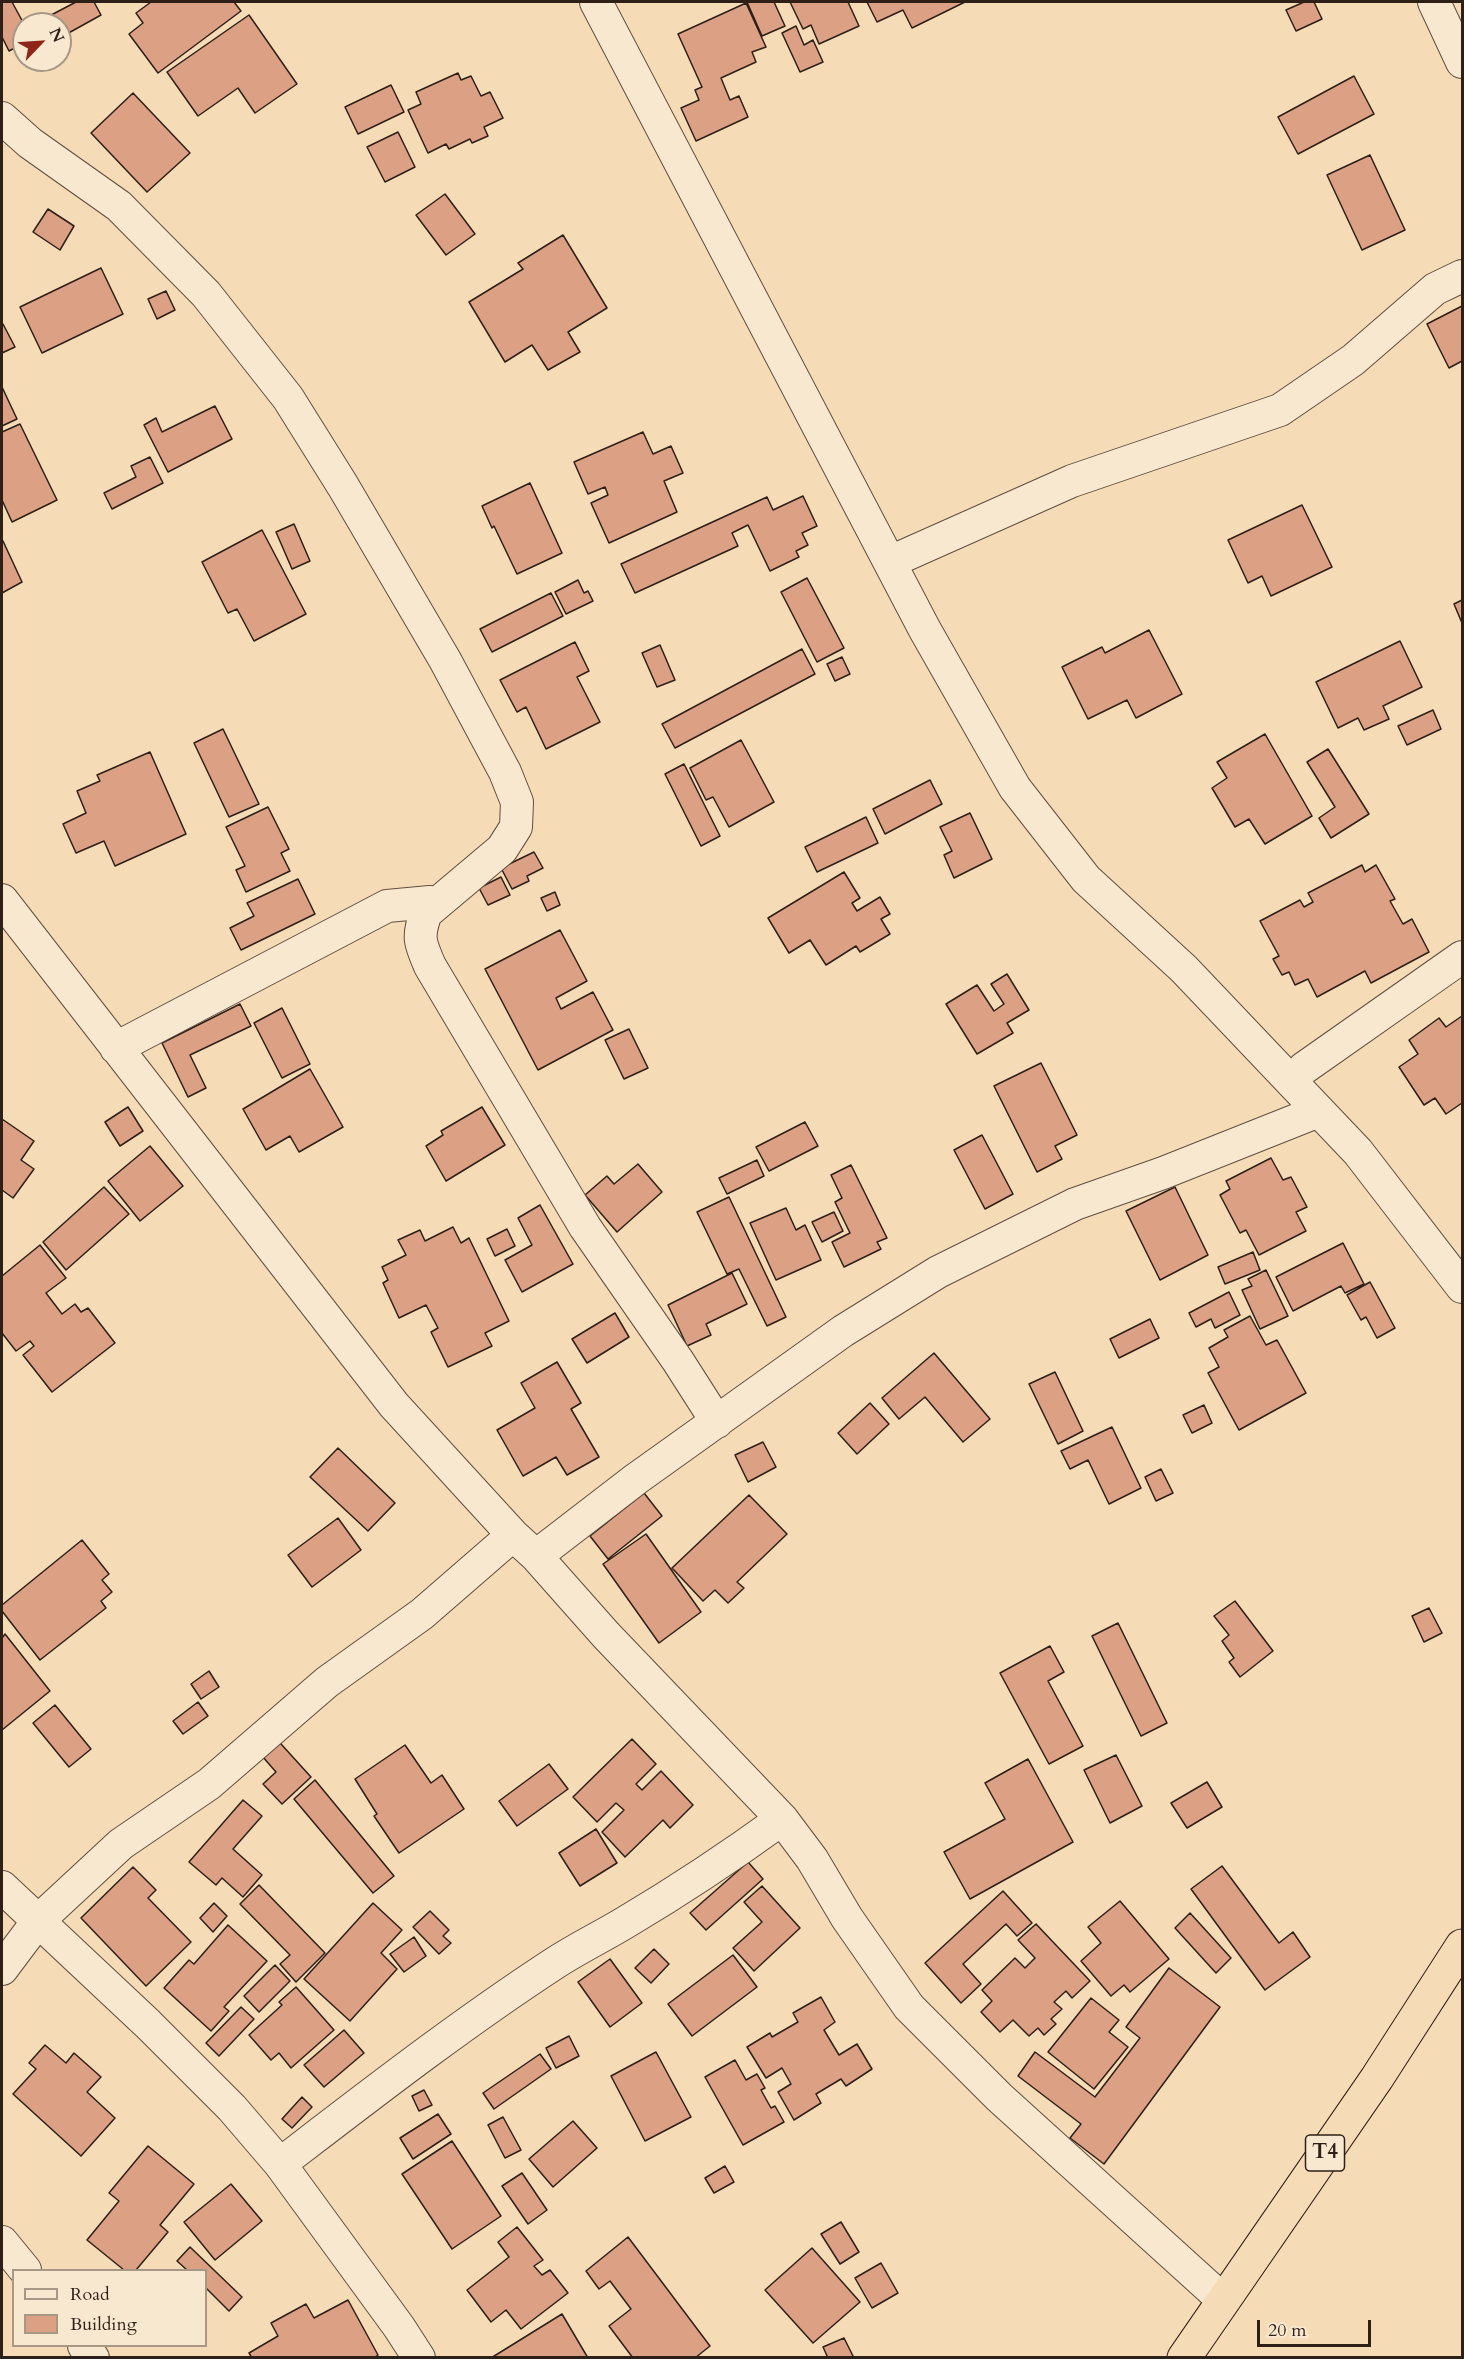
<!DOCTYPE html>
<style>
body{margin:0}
#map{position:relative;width:1464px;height:2359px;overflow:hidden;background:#f5dcb7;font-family:Cardo,serif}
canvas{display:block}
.frame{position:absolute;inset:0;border:3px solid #2e1f17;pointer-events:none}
.legend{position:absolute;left:12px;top:2269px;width:195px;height:78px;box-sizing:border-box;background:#f8e8d0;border:2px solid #a79886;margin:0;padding:8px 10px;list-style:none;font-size:18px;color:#2e1f17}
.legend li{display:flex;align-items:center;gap:12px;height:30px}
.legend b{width:30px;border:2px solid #a79886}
.north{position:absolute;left:12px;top:12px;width:60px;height:60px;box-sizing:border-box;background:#f8e8d0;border:2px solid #a79886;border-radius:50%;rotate:65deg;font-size:16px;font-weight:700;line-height:24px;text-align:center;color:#2e1f17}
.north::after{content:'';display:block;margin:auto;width:21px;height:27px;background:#8f2418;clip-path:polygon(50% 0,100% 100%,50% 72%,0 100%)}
.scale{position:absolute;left:1257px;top:2320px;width:114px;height:27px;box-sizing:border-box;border:3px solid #2e1f17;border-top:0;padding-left:8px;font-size:18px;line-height:21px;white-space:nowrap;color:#2e1f17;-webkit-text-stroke:4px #f8e8d0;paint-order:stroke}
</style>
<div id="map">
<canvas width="1464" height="2359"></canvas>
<div class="frame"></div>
<ul class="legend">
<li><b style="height:8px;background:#f8e8d0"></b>Road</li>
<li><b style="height:16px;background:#dca084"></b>Building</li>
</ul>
<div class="north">N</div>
<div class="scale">20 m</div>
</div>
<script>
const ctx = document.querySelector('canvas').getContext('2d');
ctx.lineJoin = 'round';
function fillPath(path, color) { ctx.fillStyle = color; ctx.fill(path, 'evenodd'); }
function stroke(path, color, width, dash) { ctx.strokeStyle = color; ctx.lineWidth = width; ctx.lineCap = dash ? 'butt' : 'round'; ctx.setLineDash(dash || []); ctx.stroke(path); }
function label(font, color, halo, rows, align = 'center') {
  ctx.font = font + ' Cardo,serif'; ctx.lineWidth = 4.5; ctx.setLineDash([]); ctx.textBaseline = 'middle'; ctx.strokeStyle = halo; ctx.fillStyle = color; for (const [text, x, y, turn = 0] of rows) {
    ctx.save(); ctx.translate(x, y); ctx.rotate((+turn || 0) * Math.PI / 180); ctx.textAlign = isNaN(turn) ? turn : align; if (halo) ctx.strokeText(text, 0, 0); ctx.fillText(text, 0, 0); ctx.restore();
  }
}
const building = new Path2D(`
 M2,2H12L24,24V43L9,51L2,37Z
 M76,2H94L101,15L65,35L60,24H34Z
 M151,2H234L241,11L158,73L129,34L143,23L136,13Z
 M747,2H774L785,26L762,36Z
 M790,2H848L859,26L819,44L811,25L803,29Z
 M867,2H965L912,28L903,10L877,22Z
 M1304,2H1314L1322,19L1296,31L1286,10Z
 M746,3L766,47L752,52L756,62L721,78L730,100L739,96L748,117L696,141L681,108L699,100L695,90L702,87L678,34Z
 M249,15L297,84L255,113L238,88L198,116L167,72Z
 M796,26L804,45L813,40L823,62L800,72L782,33Z
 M458,73L461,80L471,76L481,96L490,92L503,118L484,127L488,136L472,143L470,139L449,149L446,144L428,153L408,110L421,104L416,92Z
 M1354,76L1374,114L1298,154L1278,117Z
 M391,85L404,112L358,134L345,107Z
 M133,93L190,153L147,192L91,133Z
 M398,132L415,167L385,182L367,147Z
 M1370,155L1405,230L1362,250L1327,175Z
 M445,194L475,234L446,255L416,215Z
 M48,209L74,226L60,250L33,232Z
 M563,235L607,308L568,332L580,352L548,370L532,345L505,362L469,302L523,269L518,263Z
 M101,268L123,314L42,353L20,307Z
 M166,291L175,310L157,319L148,299Z
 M1462,306V361L1449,368L1427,324Z
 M3,324L15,347L2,353V325Z
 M2,387L17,419L2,426Z
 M215,406L232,439L168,472L144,425L156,418L162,432Z
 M20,424L57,500L12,522L2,500V432Z
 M643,432L653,454L671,446L683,473L664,481L677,512L609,543L591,503L608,495L605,487L588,494L574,462Z
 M150,457L163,483L112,509L104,493L136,477L131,466Z
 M530,483L562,553L517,574L494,526L492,528L482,506Z
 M803,496L817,526L802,533L808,545L796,551L799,557L770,571L748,525L732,533L738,546L635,593L621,564L767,497L773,510Z
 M1302,505L1332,567L1271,596L1262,576L1248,583L1228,540Z
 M294,524L310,561L292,569L276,532Z
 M262,530L306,614L254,641L237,609L228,613L202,562Z
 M3,541L22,582L2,593V542Z
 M807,578L844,648L817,662L781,592Z
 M578,580L584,593L588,591L593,601L566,614L555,592Z
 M551,593L563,616L492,652L480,629Z
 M1462,600V623L1454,604Z
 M1149,630L1182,694L1136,718L1127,700L1088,719L1062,667L1102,647L1105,653Z
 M1400,641L1422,687L1383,706L1389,719L1364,730L1358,718L1338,728L1316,682Z
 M575,642L589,671L577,677L600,722L546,749L526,707L517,712L500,680Z
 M660,645L675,680L657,687L642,653Z
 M802,649L815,674L675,748L662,724Z
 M842,657L850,674L835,681L827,664Z
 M1433,710L1441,729L1407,745L1398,726Z
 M223,729L259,804L229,817L194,743Z
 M1265,734L1312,816L1265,844L1249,819L1235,827L1212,788L1227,778L1217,762Z
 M741,740L774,802L729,827L713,797L706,800L690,768Z
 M1328,749L1369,814L1331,838L1319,818L1335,807L1307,762Z
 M150,752L186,834L115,866L104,841L76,853L63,824L86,813L77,791L100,781L97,775Z
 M684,764L720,836L701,846L665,774Z
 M930,780L942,804L885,834L873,809Z
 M268,807L289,849L281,853L290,871L246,892L236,870L245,866L226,827Z
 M970,813L992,859L954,878L944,855L952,851L940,827Z
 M866,817L878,843L817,872L805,847Z
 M534,852L543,868L527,876L529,881L512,889L501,868Z
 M1362,865L1365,872L1376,865L1395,899L1390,901L1403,924L1412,919L1429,952L1371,983L1365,971L1317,997L1308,979L1295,985L1289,972L1282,975L1273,959L1279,956L1260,921L1300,900L1304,907L1313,902L1308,893Z
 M844,872L860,898L852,903L857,911L880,897L890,914L881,919L890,934L860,952L856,946L826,965L810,940L789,953L768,918Z
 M501,877L510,895L488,905L479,888Z
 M298,879L315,914L241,950L230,928L254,916L247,903Z
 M555,892L560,905L547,911L541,898Z
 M560,930L587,981L556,998L561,1009L593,992L613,1030L538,1070L485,969Z
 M1007,974L1029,1010L1007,1023L1013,1033L977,1054L946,1004L977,985L994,1011L1004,1004L991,984Z
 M240,1004L251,1026L190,1055L206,1088L188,1097L162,1043Z
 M282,1008L310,1064L282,1078L254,1023Z
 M1462,1016V1103L1446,1114L1435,1098L1424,1105L1399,1067L1418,1054L1409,1040L1439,1018L1446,1027Z
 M629,1029L648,1068L624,1079L605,1040Z
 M1041,1063L1077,1135L1055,1146L1062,1159L1037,1172L994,1086Z
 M310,1069L343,1127L299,1152L290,1136L266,1150L243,1109Z
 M128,1107L143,1131L120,1146L105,1122Z
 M482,1107L505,1145L446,1181L426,1146L443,1135L441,1131Z
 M2,1119L34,1141L21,1160L34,1169L13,1198L2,1190Z
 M805,1122L818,1146L769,1171L756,1147Z
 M982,1135L1013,1194L985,1209L954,1150Z
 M150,1146L183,1186L140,1221L108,1181Z
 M1271,1158L1283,1180L1291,1177L1307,1207L1296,1212L1306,1231L1259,1255L1246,1230L1240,1233L1220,1195L1230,1189L1226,1181Z
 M757,1160L764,1176L727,1194L719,1178Z
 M638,1164L662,1192L617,1232L585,1195L607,1176L614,1184Z
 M851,1165L887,1238L877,1242L881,1249L844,1267L832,1242L850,1233L835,1202L842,1198L831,1175Z
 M104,1187L129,1214L66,1270L43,1242Z
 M1175,1187L1208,1255L1160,1280L1126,1211Z
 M729,1197L786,1317L767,1326L739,1269L727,1274L697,1212Z
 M540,1205L573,1264L522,1292L505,1260L532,1245L518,1218Z
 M786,1208L796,1230L805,1225L821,1260L776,1280L750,1223Z
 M834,1212L843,1231L822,1242L812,1222Z
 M453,1227L461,1243L469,1238L509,1321L485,1333L492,1346L448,1367L431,1332L438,1328L426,1305L399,1318L383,1283L388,1280L382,1267L406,1255L398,1240L420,1230L425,1241Z
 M507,1229L515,1246L495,1256L487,1239Z
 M1343,1243L1364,1284L1345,1293L1341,1286L1293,1311L1276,1277Z
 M40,1245L66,1278L46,1293L62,1314L75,1304L81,1312L88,1308L115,1343L52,1392L23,1355L34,1346L30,1341L16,1351L2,1333V1276Z
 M1253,1252L1260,1270L1225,1284L1218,1267Z
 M1266,1270L1288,1316L1260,1329L1242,1290L1252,1286L1248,1279Z
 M732,1273L747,1304L706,1324L711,1335L687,1346L668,1305Z
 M1370,1282L1395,1328L1377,1338L1366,1317L1361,1320L1347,1295Z
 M1229,1292L1240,1315L1215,1328L1211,1319L1196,1327L1189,1313Z
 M615,1313L629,1337L587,1363L572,1339Z
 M1250,1316L1266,1345L1277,1340L1306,1393L1239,1430L1208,1373L1219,1367L1209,1348L1228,1337L1224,1330Z
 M1150,1319L1159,1338L1119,1358L1110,1339Z
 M934,1353L990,1419L963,1442L925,1397L899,1419L882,1398Z
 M557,1362L581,1403L571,1409L599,1457L567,1475L556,1457L523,1476L497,1430L535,1408L521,1383Z
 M1055,1372L1083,1431L1058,1444L1029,1384Z
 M870,1403L889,1424L857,1454L838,1433Z
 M1204,1405L1212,1423L1192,1433L1183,1415Z
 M1112,1427L1141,1488L1109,1504L1088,1460L1070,1469L1061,1451Z
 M763,1442L776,1467L748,1482L735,1455Z
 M338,1448L395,1503L368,1531L310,1477Z
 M1161,1469L1173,1493L1156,1501L1145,1477Z
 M644,1493L662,1516L608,1559L590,1536Z
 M749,1495L787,1534L737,1582L744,1588L728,1603L715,1590L703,1601L672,1568Z
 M338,1518L361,1550L312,1587L288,1555Z
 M646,1534L701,1612L659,1643L603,1564Z
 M82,1540L109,1574L102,1580L112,1592L101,1601L106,1608L40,1660L2,1611V1605Z
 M1235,1601L1273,1651L1240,1677L1229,1662L1234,1658L1222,1641L1229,1635L1214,1616Z
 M1429,1608L1442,1633L1424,1642L1412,1616Z
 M1118,1623L1167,1723L1141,1736L1092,1636Z
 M5,1634L50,1691L2,1730V1638Z
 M1050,1646L1064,1672L1048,1681L1083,1746L1049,1764L1000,1673Z
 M209,1671L219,1687L201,1699L191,1684Z
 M198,1702L208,1716L183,1734L173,1721Z
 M55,1705L91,1749L69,1767L33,1723Z
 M271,1733L311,1777L282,1804L263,1784L276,1772L255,1748Z
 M632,1739L656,1764L636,1784L642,1790L661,1771L693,1805L670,1828L663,1820L625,1857L602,1832L624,1810L616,1803L597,1822L573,1797Z
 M405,1745L431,1783L442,1775L464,1809L399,1853L374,1816L377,1814L355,1779Z
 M1116,1755L1142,1806L1110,1823L1084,1770Z
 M1028,1759L1073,1842L970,1899L944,1852L1005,1819L985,1783Z
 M549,1764L568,1789L517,1826L499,1801Z
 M315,1780L394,1876L373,1893L294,1799Z
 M1207,1782L1222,1807L1187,1828L1171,1803Z
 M243,1800L262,1816L233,1849L262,1875L243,1897L222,1878L216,1885L189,1862Z
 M596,1829L617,1863L580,1886L559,1853Z
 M748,1862L763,1879L706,1930L690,1913Z
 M1222,1866L1279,1943L1293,1932L1310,1957L1265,1990L1191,1889Z
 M133,1867L156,1890L148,1898L191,1942L146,1986L81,1918Z
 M259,1885L325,1953L296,1982L280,1964L290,1955L240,1904Z
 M762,1886L800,1928L754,1971L733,1948L762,1922L744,1902Z
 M1003,1891L1032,1923L1017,1936L1006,1924L963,1964L981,1984L961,2003L925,1963Z
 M1120,1901L1169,1959L1130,1992L1124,1985L1111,1996L1081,1961L1101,1943L1088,1927Z
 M214,1903L227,1916L213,1932L200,1918Z
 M373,1903L402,1930L381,1953L397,1969L350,2021L304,1979Z
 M430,1911L449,1930L443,1936L451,1943L439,1954L413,1927Z
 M1190,1913L1231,1958L1216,1973L1175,1928Z
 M1036,1924L1090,1981L1072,1998L1066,1991L1054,2002L1062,2009L1051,2019L1056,2024L1044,2035L1038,2028L1029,2036L1013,2020L1000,2032L981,2012L992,2001L982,1990L1015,1958L1025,1968L1035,1958L1018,1940Z
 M228,1925L267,1961L224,2007L229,2011L211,2031L164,1988L189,1960L194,1964Z
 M414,1937L426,1956L404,1972L390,1954Z
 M654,1949L669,1964L651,1983L635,1968Z
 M733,1955L757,1987L692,2036L668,2004Z
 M610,1959L642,2003L610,2027L578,1982Z
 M275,1965L290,1981L259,2012L244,1996Z
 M1169,1968L1220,2007L1104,2164L1070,2138L1081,2124L1018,2076L1035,2052L1095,2097L1140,2038L1126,2027Z
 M296,1987L334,2030L291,2068L279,2053L271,2060L249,2035L282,2005L279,2002Z
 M821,1997L835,2022L824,2030L839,2055L857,2044L872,2069L846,2086L841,2079L816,2094L821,2103L794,2120L778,2092L791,2084L782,2068L766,2078L747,2047L770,2033L772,2037L798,2022L793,2013Z
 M1091,1998L1119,2020L1109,2032L1128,2047L1094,2089L1048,2052Z
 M241,2007L254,2019L219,2056L206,2043Z
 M344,2030L364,2053L324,2087L304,2065Z
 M569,2036L579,2056L556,2068L546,2048Z
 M45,2045L66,2063L74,2053L101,2077L87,2092L115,2118L81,2156L13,2094L36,2069L29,2063Z
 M656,2052L691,2117L645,2141L611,2076Z
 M540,2054L551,2069L494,2109L483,2093Z
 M735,2060L746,2080L757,2074L765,2088L761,2090L771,2108L775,2106L784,2122L743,2145L705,2077Z
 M424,2090L432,2105L419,2111L412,2096Z
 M302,2097L312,2107L292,2128L282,2119Z
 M438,2114L451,2134L413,2159L400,2138Z
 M503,2117L521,2150L505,2158L488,2125Z
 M573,2121L597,2148L553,2187L529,2159Z
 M452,2141L501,2216L452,2249L402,2174Z
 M148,2146L194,2184L160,2225L168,2232L136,2270H124L87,2240L119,2201L109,2193Z
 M725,2166L734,2182L714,2193L705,2178Z
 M522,2173L547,2210L528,2224L502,2186Z
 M231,2184L262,2221L215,2260L184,2222Z
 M841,2222L859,2252L840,2264L821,2234Z
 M517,2227L543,2260L534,2266L542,2275L550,2270L568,2293L521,2329L506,2310L491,2322L467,2290L509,2257L498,2242Z
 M628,2237L710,2346L695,2358H633L609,2326L631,2309L610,2281L599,2289L586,2271Z
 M190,2247L242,2297L229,2311L206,2288V2270H187L177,2261Z
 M812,2248L860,2302L813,2343L765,2290Z
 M881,2263L898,2293L872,2308L855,2278Z
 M348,2300L378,2355L374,2358H252L249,2353L278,2336L271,2323L306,2304L314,2318Z
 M562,2314L588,2358H491Z
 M844,2338L854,2358H828L823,2347Z`);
fillPath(building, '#dca084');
stroke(building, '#2e1f17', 1.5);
const street = new Path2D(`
 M596,2L925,630L1015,788L1086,879L1184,969L1358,1152L1462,1287
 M1434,2L1462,62
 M2,118L30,143L119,206L206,294L288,398L343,486L445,660L505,772L517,802L516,827L502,849L426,913C417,937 420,943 430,966L585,1227L678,1361L717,1422
 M890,562L1072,481L1280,410L1353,360L1435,289L1462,276
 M2,900L394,1405L513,1535L536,1556L606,1635L782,1819L812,1859L847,1918L909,2007L999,2097L1223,2300
 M116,1048L387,906L430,902L426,913
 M1304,1068L1462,957
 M536,1556L636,1479L843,1331L938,1272L1075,1204L1163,1173L1319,1111
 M2,1887L148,2024L232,2108L280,2164L399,2327L419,2358
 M2,1969L38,1921L121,1844L209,1784L327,1682L422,1614L513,1535
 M280,2164C370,2095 460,2025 555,1963C578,1948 603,1936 626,1922C680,1890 731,1856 782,1819
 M2,2242L25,2270
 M84,2346L93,2358`);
const highway = new Path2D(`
 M1184,2358L1377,2078L1462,1946`);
stroke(street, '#604e3f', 34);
stroke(highway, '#2e1f17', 35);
stroke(street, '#f8e8d0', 32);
stroke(highway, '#f5dcb7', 33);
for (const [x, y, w] of [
 [1325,2153,39]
]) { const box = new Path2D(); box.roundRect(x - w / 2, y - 18, w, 36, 4.5); ctx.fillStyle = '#f8e8d0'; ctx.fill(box); stroke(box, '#2e1f17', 1.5); }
label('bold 21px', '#2e1f17', null, [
 ["T4",1325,2153]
]);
</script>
